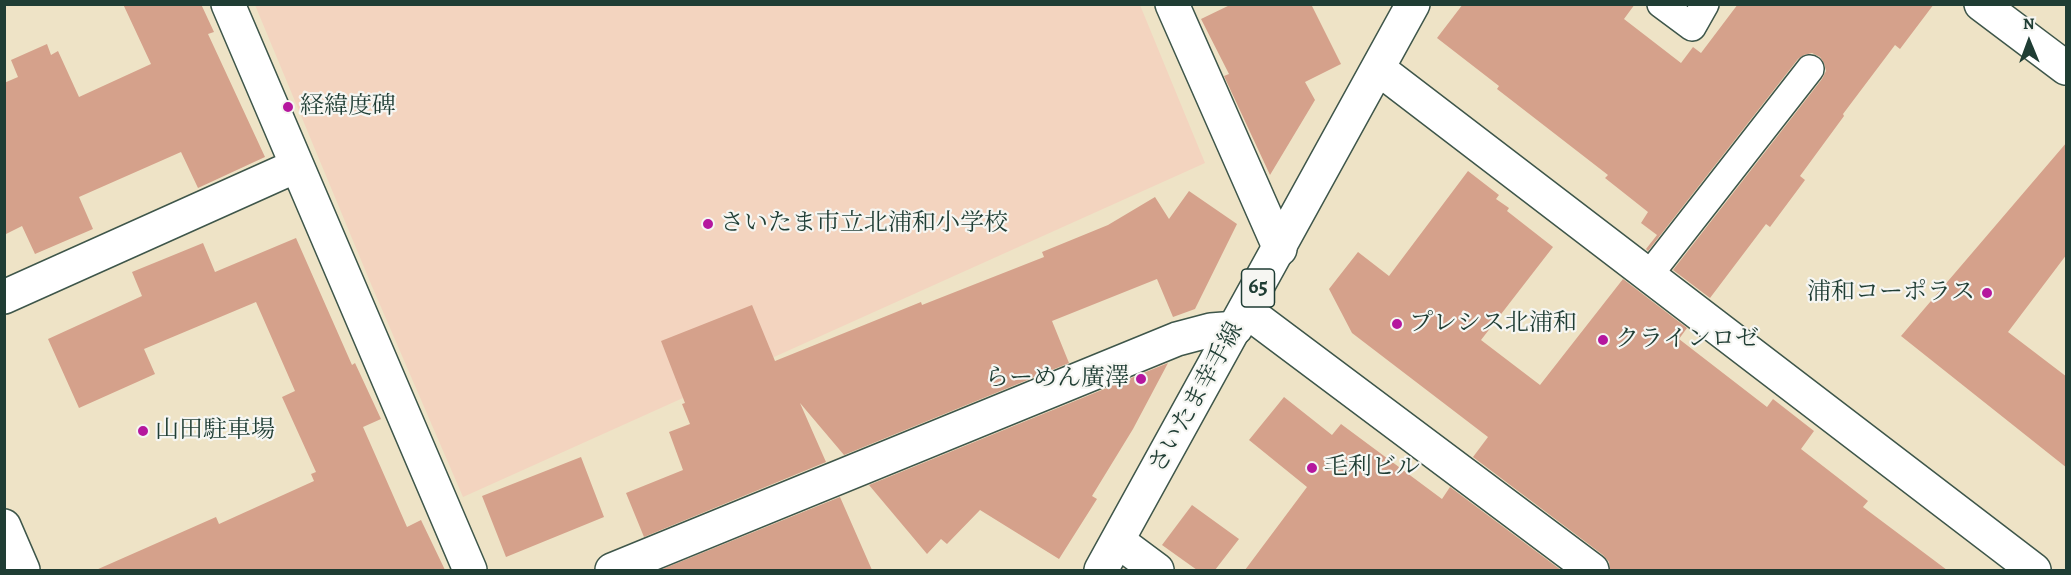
<!DOCTYPE html>
<meta charset="utf-8">
<style>
body{margin:0}
#map{position:relative;width:2071px;height:575px;overflow:hidden;background:#eee3c6;font-family:Alegreya,serif}
canvas{display:block}
.frame{position:absolute;inset:0;border:6px solid #1f3d34;pointer-events:none}
.north{position:absolute;left:1999px;top:12px;width:60px;height:60px;-webkit-text-stroke:4px #f6f6f2;paint-order:stroke;rotate:359deg;font-size:16px;font-weight:700;line-height:24px;text-align:center;color:#1f3d34}
.north::after{content:'';display:block;margin:auto;width:21px;height:27px;background:#1f3d34;clip-path:polygon(50% 0,100% 100%,50% 72%,0 100%)}
</style>
<div id="map">
<canvas width="2071" height="575"></canvas>
<div class="frame"></div>
<div class="north">N</div>
</div>
<script>
const ctx = document.querySelector('canvas').getContext('2d');
ctx.lineJoin = 'round';
function fillPath(path, color) { ctx.fillStyle = color; ctx.fill(path, 'evenodd'); }
function stroke(path, color, width, dash) { ctx.strokeStyle = color; ctx.lineWidth = width; ctx.lineCap = dash ? 'butt' : 'round'; ctx.setLineDash(dash || []); ctx.stroke(path); }
function label(font, color, halo, rows, align = 'center') {
  ctx.font = font + ' Alegreya,"Noto Serif JP",serif'; ctx.lineWidth = 4.5; ctx.setLineDash([]); ctx.textBaseline = 'middle'; ctx.strokeStyle = halo; ctx.fillStyle = color; for (const [text, x, y, turn = 0] of rows) {
    ctx.save(); ctx.translate(x, y); ctx.rotate((+turn || 0) * Math.PI / 180); ctx.textAlign = isNaN(turn) ? turn : align; if (halo) ctx.strokeText(text, 0, 0); ctx.fillText(text, 0, 0); ctx.restore();
  }
}
fillPath(new Path2D(`
 M255,5H1140L1205,163L463,497L371,284Z`), '#f3d4bf');
fillPath(new Path2D(`
 M123,4H201L214,32L208,34L265,157L198,188L181,152L79,197L93,229L35,254L22,226L4,235V83L18,77L11,60L47,44L51,55L58,51L79,97L151,64Z
 M1232,4H1311L1341,64L1305,82L1315,100L1270,175L1224,76L1229,74L1201,19Z
 M1463,4H1635L1624,19L1681,63L1693,47L1701,53L1738,4H1934L1900,49L1895,45L1843,114L1844,116L1800,176L1805,180L1770,227L1766,224L1710,298L1673,270L1822,79L1826,71L1824,63L1820,57L1812,53L1804,55L1798,59L1648,251L1646,249L1657,235L1641,223L1648,212L1605,178L1608,175L1497,89L1499,86L1437,38Z
 M2067,142V254L2008,332L2067,377V468L1901,336Z
 M1468,171L1499,195L1496,199L1509,208L1507,211L1553,247L1481,340L1540,385L1623,279L1687,328L1679,339L1767,407L1773,399L1814,431L1801,449L1868,501L1863,507L1947,570H1610L1609,562L1603,555L1473,457L1488,437L1352,333L1329,289L1358,252L1389,276Z
 M1189,191L1237,224L1195,309L1173,317L1157,279L1052,321L1069,363L844,455L800,403L826,462L644,537L626,493L683,470L669,432L690,424L682,404L685,403L661,341L752,305L775,361L921,302L922,305L1044,257L1042,252L1108,225L1155,197L1169,219Z
 M296,238L352,365L355,363L381,419L363,427L407,527L421,520L445,570H96L216,517L219,524L314,481L311,474L316,472L282,397L295,391L256,302L144,349L155,374L79,408L48,339L142,296L132,272L203,243L215,272Z
 M1168,363L1133,429L1092,496L1097,499L1059,559L980,510L947,544L941,539L927,554L869,485Z
 M1284,397L1332,435L1341,424L1442,499L1450,487L1561,570H1245L1307,487L1249,440Z
 M581,457L604,517L506,557L482,496Z
 M840,497L872,570H660Z
 M1192,505L1239,539L1215,570H1197L1162,545Z`), '#d5a18b');
const service = new Path2D(`
 M1661,4L1692,27L1705,4
 M1649,275L1810,69`);
const pedestrian = new Path2D(`
 M1981,4L2066,68`);
const minor = new Path2D(`
 M228,4L470,570
 M1172,4L1280,249
 M1379,69L2034,570
 M4,297L296,166
 M1245,310L1592,570
 M4,526L23,570
 M1118,541L1157,570
 M612,570L1177,339L1211,330L1236,328`);
const primary = new Path2D(`
 M1101,570L1413,4`);
stroke(service, '#3e564a', 30);
stroke(pedestrian, '#3e564a', 36);
stroke(minor, '#3e564a', 36);
stroke(primary, '#3e564a', 36);
stroke(service, '#fff', 27);
stroke(pedestrian, '#fff', 33);
stroke(minor, '#fff', 33);
stroke(primary, '#fff', 33);
for (const [x, y, r, color] of [
 [288,107,6,"#b5179e"],
 [708,224,6,"#b5179e"],
 [1987,293,6,"#b5179e"],
 [1397,324,6,"#b5179e"],
 [1603,340,6,"#b5179e"],
 [1141,379,6,"#b5179e"],
 [143,431,6,"#b5179e"],
 [1312,468,6,"#b5179e"]
]) { const dot = new Path2D(); dot.arc(x, y, r, 0, 2 * Math.PI); ctx.fillStyle = color; ctx.fill(dot); stroke(dot, '#f6f6f2', 2); }
for (const [x, y, w] of [
 [1258,288,33]
]) { const box = new Path2D(); box.roundRect(x - w / 2, y - 19, w, 38, 4.5); ctx.fillStyle = '#f6f6f2'; ctx.fill(box); stroke(box, '#1f3d34', 1.5); }
label('bold 22px', '#1f3d34', null, [
 ["65",1258,288]
]);
label('24px', '#1f3d34', '#f6f6f2', [
 ["経緯度碑",300,107],
 ["さいたま市立北浦和小学校",720,224],
 ["浦和コーポラス",1975,293,"right"],
 ["プレシス北浦和",1409,324],
 ["クラインロゼ",1615,340],
 ["らーめん廣澤",1129,379,"right"],
 ["山田駐車場",155,431],
 ["毛利ビル",1324,468]
], 'left');
label('24px', '#1f3d34', '#f6f6f2', [
 ["さいたま幸手線",1197,398,-61]
]);
</script>
